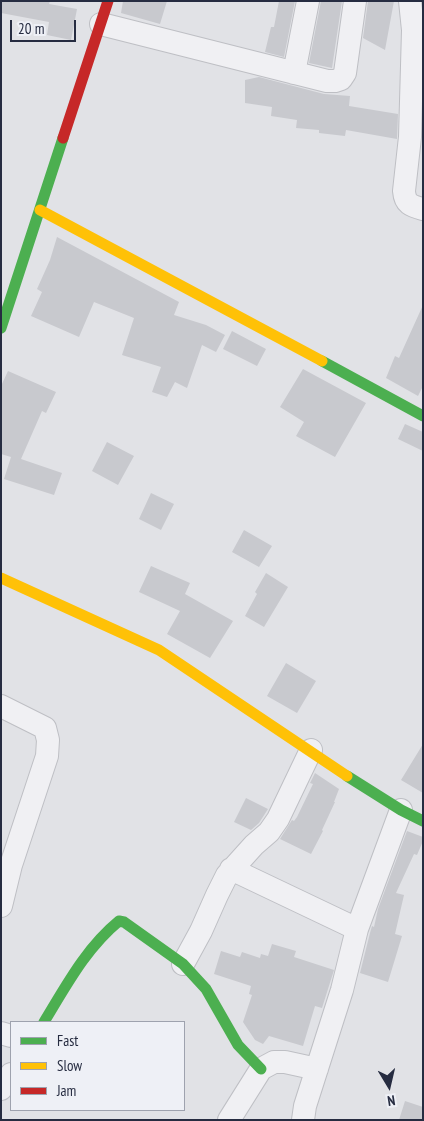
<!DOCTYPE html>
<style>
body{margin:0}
#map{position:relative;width:424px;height:1121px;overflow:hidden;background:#e1e2e6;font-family:"PT Sans Narrow",sans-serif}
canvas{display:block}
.frame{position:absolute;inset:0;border:2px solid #262c41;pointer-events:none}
.legend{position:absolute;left:10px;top:1021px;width:175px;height:90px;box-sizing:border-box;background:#eef0f6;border:1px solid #9ea2ae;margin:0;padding:6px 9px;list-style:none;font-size:15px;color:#262c41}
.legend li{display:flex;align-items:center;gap:10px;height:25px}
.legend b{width:25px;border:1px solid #9ea2ae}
.north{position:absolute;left:364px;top:1061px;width:50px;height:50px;-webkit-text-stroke:4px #eef0f6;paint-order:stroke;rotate:171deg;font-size:14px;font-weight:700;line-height:20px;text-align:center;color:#262c41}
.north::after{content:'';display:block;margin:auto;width:18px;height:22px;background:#262c41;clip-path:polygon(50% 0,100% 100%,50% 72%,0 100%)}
.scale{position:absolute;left:10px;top:20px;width:66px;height:22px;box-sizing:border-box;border:2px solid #262c41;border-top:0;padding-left:6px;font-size:15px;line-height:18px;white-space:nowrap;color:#262c41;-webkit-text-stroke:4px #eef0f6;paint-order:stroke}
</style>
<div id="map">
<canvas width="424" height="1121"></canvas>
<div class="frame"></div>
<ul class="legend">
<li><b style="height:6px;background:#4caf50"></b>Fast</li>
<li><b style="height:6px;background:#ffc107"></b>Slow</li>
<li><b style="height:6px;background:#c62828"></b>Jam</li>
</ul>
<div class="north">N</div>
<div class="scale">20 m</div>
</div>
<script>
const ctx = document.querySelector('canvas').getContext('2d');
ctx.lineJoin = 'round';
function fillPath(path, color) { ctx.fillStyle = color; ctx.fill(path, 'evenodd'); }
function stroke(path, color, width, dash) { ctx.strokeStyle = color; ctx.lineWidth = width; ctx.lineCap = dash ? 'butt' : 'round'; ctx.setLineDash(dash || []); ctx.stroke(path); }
fillPath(new Path2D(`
 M1,1H50L49,4L77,9L71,40L47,35L49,22L1,13Z
 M123,1H167L160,24L121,13Z
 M279,1H295L284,57L265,52L271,27H274Z
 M321,1H342L332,68L309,63Z
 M368,1H394L385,50L363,38Z
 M259,77L324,94L350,96L349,106L398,114L397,139L346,130L345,136L319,133V130L296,128L297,120L271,116L272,107L245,103V80Z
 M57,237L179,302L174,315L206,325L225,335L216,352L202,345L187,388L175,382L167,397L152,392L161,367L122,355L134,318L94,302L79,337L31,316L42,292L37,289L50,260Z
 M423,305V386L418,396L386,378L395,356L399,358Z
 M232,331L266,349L257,366L223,349Z
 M303,369L366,403L335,457L296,436L304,422L280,407Z
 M8,371L56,392L46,413L42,411L21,459L62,473L54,495L4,479L11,457L1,454V386Z
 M405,424L423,432V451L398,439Z
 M107,442L134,456L118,485L92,471Z
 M151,493L174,504L161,530L139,519Z
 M244,530L272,546L259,567L232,552Z
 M151,566L190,583L185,594L233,621L210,658L167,634L180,611L139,592Z
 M266,573L288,587L264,627L245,616L257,594L255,592Z
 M286,663L316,681L297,713L267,696Z
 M423,744V793L401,780Z
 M315,773L339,789L334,802H335L322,830L323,831L311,854L280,839L292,820L294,821L297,817L313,784L310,783Z
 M246,798L268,809L259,823L251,830L234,822Z
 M407,831L423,837V841L417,855L414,854L396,893L404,895L395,934L402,936L388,982L360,973L370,933L372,926L374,927L378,909Z
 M272,944L296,951L294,957L334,970L322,1008L315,1006L303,1046L269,1036L263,1044L255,1040L243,1022L252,995L249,994L251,986L214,974L221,951L240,957L242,952L260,958L261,954L268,956Z
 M405,1101L423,1107V1120H399Z`), '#c8c9ce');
const street = new Path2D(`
 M410,1L413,30L410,137L404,191C405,204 411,206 423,209
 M101,24L327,81H335L341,79L345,73L355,1
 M294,73L308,1
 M1,706L45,728L48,740L47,756L11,865L1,906
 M231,869L357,929
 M183,964L201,931L217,895L227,875L254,845L269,832L278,819L311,750
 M1,1033L11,1036
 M1,1089L11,1074
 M229,1120L261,1069L274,1062H285L317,1069
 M303,1120L305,1106L342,990L357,929L401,810`);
stroke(street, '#bebfc4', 24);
stroke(street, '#f0f0f3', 22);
stroke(new Path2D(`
 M1,328L63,138
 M322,361L423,416
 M347,776L401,810L423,821
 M44,1022C66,986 86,948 119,921L124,922L183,964L206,989L238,1045L261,1069`), '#4caf50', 11);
stroke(new Path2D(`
 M40,210L322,361
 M1,578L159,650L347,776`), '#ffc107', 11);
stroke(new Path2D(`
 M63,138L108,1`), '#c62828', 11);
</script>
